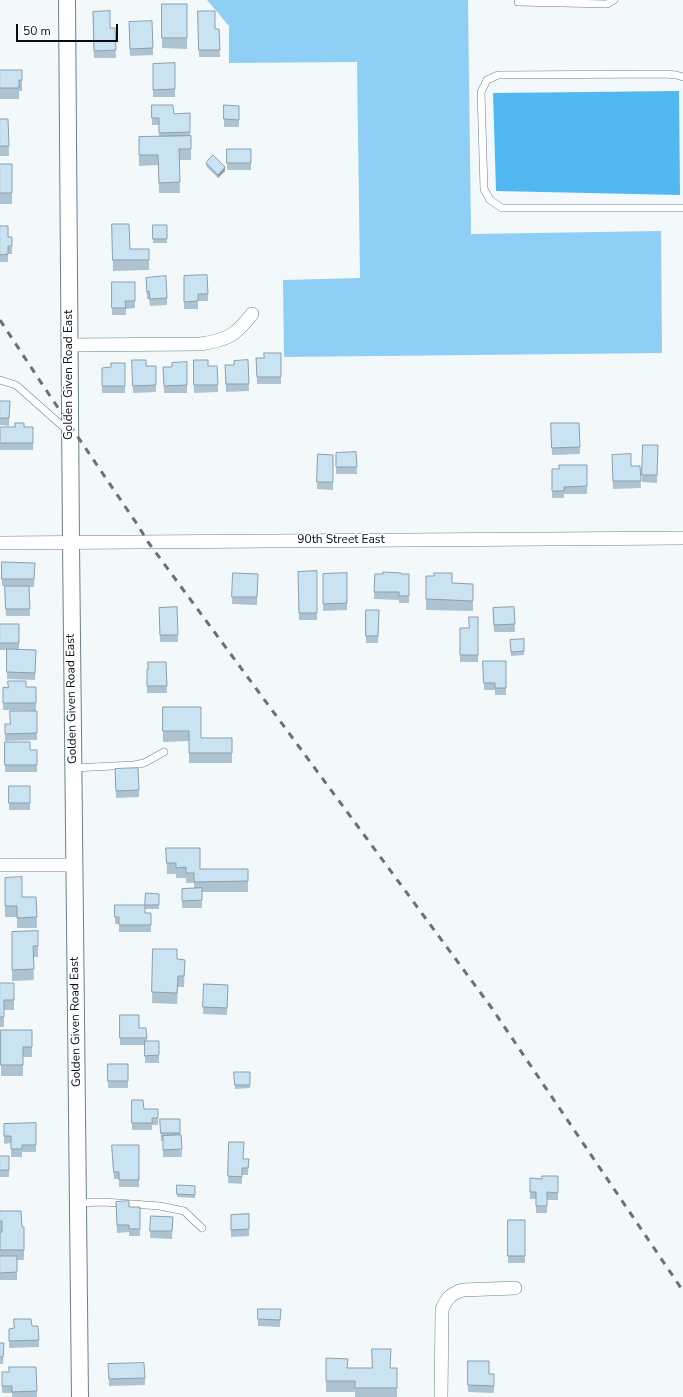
<!DOCTYPE html>
<style>
body{margin:0}
#map{position:relative;width:683px;height:1397px;overflow:hidden;background:#f3f8fb;font-family:"Nunito Sans",sans-serif}
canvas{display:block}
.scale{position:absolute;left:16px;top:24px;width:102px;height:18px;box-sizing:border-box;border:2px solid #060e13;border-top:0;padding-left:5px;font-size:12px;line-height:14px;white-space:nowrap;color:#060e13;-webkit-text-stroke:3px #fff;paint-order:stroke}
</style>
<div id="map">
<canvas width="683" height="1397"></canvas>
<div class="scale">50 m</div>
</div>
<script>
const ctx = document.querySelector('canvas').getContext('2d');
ctx.lineJoin = 'round';
function fillPath(path, color) { ctx.fillStyle = color; ctx.fill(path, 'evenodd'); }
function stroke(path, color, width, dash) { ctx.strokeStyle = color; ctx.lineWidth = width; ctx.lineCap = dash ? 'butt' : 'round'; ctx.setLineDash(dash || []); ctx.stroke(path); }
function label(font, color, halo, rows, align = 'center') {
  ctx.font = font + ' "Nunito Sans",sans-serif'; ctx.lineWidth = 3; ctx.setLineDash([]); ctx.textBaseline = 'middle'; ctx.strokeStyle = halo; ctx.fillStyle = color; for (const [text, x, y, turn = 0] of rows) {
    ctx.save(); ctx.translate(x, y); ctx.rotate((+turn || 0) * Math.PI / 180); ctx.textAlign = isNaN(turn) ? turn : align; if (halo) ctx.strokeText(text, 0, 0); ctx.fillText(text, 0, 0); ctx.restore();
  }
}
fillPath(new Path2D(`
 M207,0H468L471,234L661,231L662,353L284,357L283,280L360,278L357,62L229,63V26Z`), '#8fcff6');
fillPath(new Path2D(`
 M679,91L680,195L496,191L493,93Z`), '#52b8f1');
const service = new Path2D(`
 M518,2L607,4L614,0
 M683,77L676,75L666,74L498,75L487,80L481,92L484,189L490,200L502,208H683
 M0,380L16,385L68,431
 M73,768L134,765L144,763L164,752
 M78,1203L103,1202L160,1206L184,1211L202,1228`);
const minor = new Path2D(`
 M69,345L200,344C227,340 235,336 252,314
 M0,543L683,538
 M0,865H75
 M441,1397L442,1310C446,1298 452,1293 463,1290L515,1288`);
const tertiary = new Path2D(`
 M67,0L71,543L80,1397`);
stroke(service, '#69808e', 8);
stroke(minor, '#69808e', 14);
stroke(tertiary, '#69808e', 18);
stroke(service, '#fff', 7);
stroke(minor, '#fff', 13);
stroke(tertiary, '#fff', 16);
stroke(new Path2D(`
 M0,320L44,387L137,524L148,542L491,1007L683,1291`), '#6a7175', 3, [7, 7]);
fillPath(new Path2D(`
 M162,4H187V49L162,48Z
 M198,11L215,29H219L220,57H199Z
 M93,19L110,28H115L116,58H94Z
 M129,29L153,48V55L130,56Z
 M175,63V97H153V64Z
 M0,70H22V91H19V99H0Z
 M152,105L174,114L190,113V136H191V160H179L180,193H159L158,165L139,166V137H159V125H152Z
 M224,105L239,106V127H224Z
 M0,119H8L9,156H0Z
 M227,149H251V170H227Z
 M206,163L225,171L218,178L206,166Z
 M0,164H12V204H0Z
 M112,224L130,249H149V270L113,271Z
 M153,225H167V243H153Z
 M0,226L8,237H12V254H8V262H0Z
 M207,275L208,301H198V309H184V276Z
 M146,278L167,298V305L150,306L149,299H147Z
 M112,282H135V308L126,309V315H112Z
 M281,353V384H257L256,358H264Z
 M132,360L146,366H156V392L133,393Z
 M194,360L208,366H217L218,392L194,393Z
 M248,360L249,391L226,392L225,365H234Z
 M187,362V393H164L163,367H172Z
 M125,363V393H102V368L111,367Z
 M0,401H10L9,426L0,425Z
 M551,423H579L580,454L552,455Z
 M0,427H33V450H0Z
 M643,445H658L657,483L642,482Z
 M356,452L357,474H336V453Z
 M318,454L333,455V490L317,489Z
 M612,455L631,466H640L641,488L613,489Z
 M587,465V494H564V498H552V469H559Z
 M2,562L35,563L34,587H29L30,616H6L5,586H2Z
 M317,571V620H299L298,572Z
 M233,573L258,574L257,605L232,604Z
 M347,573V610L323,611V574Z
 M375,574H409V603H399V600L374,599Z
 M426,576L452,583L473,584V611L426,610Z
 M177,607L178,642H160L159,608Z
 M514,607L515,632H494L493,608Z
 M366,610H379L378,643H366Z
 M478,617V662H460V628H469Z
 M0,624H19V649L36,650L35,680L7,679V650H0Z
 M524,639V655L511,656L510,640Z
 M483,661H506V695H495V690H484Z
 M166,662L167,693H147V669Z
 M3,687H36V711L3,710Z
 M163,707L201,738H232V763H189V741L163,742Z
 M37,711V740L5,741V724H10Z
 M5,742L30,750H37V772H5Z
 M115,769L139,790V797L116,798Z
 M9,786H30V810H9Z
 M166,848L200,869H248V892H202V908H182V889L194,888V883H186V878H176V874H167Z
 M5,878L22,897H36L37,928H17V917H5Z
 M146,893L159,894V909H145Z
 M115,905L145,913H151V932H119V924H115Z
 M38,931V957H33L34,980L12,981V932Z
 M153,949L177,959L185,960L184,987H178L177,1004L152,1003Z
 M0,983H14V1010H4V1027H0Z
 M204,984L228,985L227,1015L203,1014Z
 M120,1015L139,1028H146L147,1041H159V1063H145V1045H120Z
 M1,1030H32V1057H23V1076H1Z
 M108,1064H128V1088H108Z
 M234,1072H250V1088L235,1089Z
 M132,1100L144,1109H158V1125H152V1130H132Z
 M160,1119H180V1135H181L182,1157H163V1141H161Z
 M36,1123V1152H22V1157H11V1143L4,1144V1124Z
 M229,1142L243,1159H249L248,1175H242V1184L228,1183Z
 M112,1145H139V1187H119V1179H114Z
 M0,1156H9V1177H0Z
 M558,1176V1200H547V1213H536V1199H530V1178L542,1179Z
 M177,1185L195,1186V1198L177,1197Z
 M116,1202L129,1207H140V1236H129V1232L117,1233Z
 M0,1211L22,1227H24V1260H17V1280H0Z
 M249,1214V1236L231,1237V1215Z
 M151,1216L173,1217L172,1239L150,1238Z
 M508,1220H525V1263H508Z
 M258,1309H281L280,1327L258,1326Z
 M32,1326L39,1340V1347L9,1348V1329Z
 M0,1343H4L3,1364H0Z
 M326,1358L348,1368H397V1397H355V1392H326Z
 M468,1361L489,1374H494V1393L468,1392Z
 M108,1364L145,1378V1385L109,1386Z
 M36,1367L37,1397H12V1393H2V1372H9Z`), '#aec3d1');
fillPath(new Path2D(`
 M225,167V171L218,178V175Z`), '#8d9faa');
const building = new Path2D(`
 M162,4H187V38H162Z
 M110,11V28H115L116,50L94,51L93,12Z
 M198,11H215V29H219L220,50H199Z
 M152,21L153,48L130,49L129,22Z
 M175,63V89L153,90V64Z
 M0,70H22V80H19V88H0Z
 M152,105H173L174,114L190,113V132L159,133V118H152Z
 M224,105L239,106V120L224,119Z
 M0,119H8L9,146H0Z
 M191,136V149H179L180,182L159,183L158,155H139V137Z
 M227,149H251V163H227Z
 M213,155L225,167L218,175L206,163Z
 M0,164H12V193H0Z
 M112,224H129L130,249H149V260H113Z
 M153,225H167V239H153Z
 M0,226H8V237H12V246H8V254L0,255Z
 M207,275L208,294H198V301L184,302V276Z
 M166,276L167,298L150,299L149,291L147,292L146,278Z
 M112,282H135V301H125L126,308H112Z
 M264,353H281V377H257L256,358H264Z
 M132,360H146V366H156V385L133,386Z
 M194,360H208V366H217L218,385H194Z
 M248,360L249,384H226L225,365H234V361Z
 M187,362V385L164,386L163,367H172V363Z
 M111,363H125V386H102V368L111,367Z
 M0,401H10L9,418H0Z
 M15,423H24V427H33V443H0V427H15Z
 M551,423H579L580,447L552,448Z
 M643,445H658L657,475H642Z
 M356,452L357,467H336V453Z
 M318,454L333,455V482H317Z
 M631,454V466H640L641,481H613L612,455Z
 M559,465H587V486L564,487V491H552V469H559Z
 M2,562L35,563L34,579H2Z
 M317,571V613H299L298,572Z
 M383,572L401,573V574H409V596H399V592H374L375,574H383Z
 M233,573L258,574L257,597H232Z
 M347,573V603L323,604V574Z
 M434,573H452V583L473,584V601L426,599V576H434Z
 M5,586H29L30,609H6Z
 M177,607L178,635H160L159,608Z
 M514,607L515,624L494,625L493,608Z
 M366,610H379L378,636H366Z
 M469,617H478V655H460V628H469Z
 M0,624H19V643H0Z
 M524,639V651L511,652L510,640Z
 M7,649L36,650L35,673L7,672Z
 M483,661H506V688H495V683H484Z
 M148,662H166L167,686H147V669H148Z
 M8,681H26V687H36V703H3V687L8,688Z
 M163,707H201V738H232V753H189V731H163Z
 M10,711H37V733L5,734V724H10Z
 M5,742H30V750H37V765H5Z
 M138,768L139,790L116,791L115,769Z
 M9,786H30V803H9Z
 M166,848H200V869H248V881L194,882V873H186V867L176,868V863H167Z
 M22,877V897H36L37,917L17,918V906H5V878Z
 M202,888V900L182,901V889Z
 M146,893L159,894V905H145Z
 M115,905H145V913H151V925H119V917H115Z
 M38,931V946H33L34,969L12,970V932Z
 M153,949H177V959L185,960L184,976H178L177,993L152,992Z
 M0,983H14V1000H4V1017H0Z
 M204,984L228,985L227,1008L203,1007Z
 M120,1015H139V1028H146L147,1038H120Z
 M1,1030H32V1047H23V1065H1Z
 M145,1041H159V1055L145,1056Z
 M108,1064H128V1081H108Z
 M234,1072H250V1085H235Z
 M132,1100H143L144,1109H158V1118H152V1123H132Z
 M160,1119H180V1133H161Z
 M36,1123V1145H22V1149H11V1136H4V1124Z
 M181,1135L182,1149L163,1150V1136Z
 M229,1142H244L243,1159H249L248,1168H242V1177L228,1176Z
 M112,1145H139V1180H119V1172H114Z
 M0,1156H9V1170H0Z
 M542,1176H558V1193L547,1192V1206H536V1192H530V1178L542,1179Z
 M177,1185L195,1186V1195L177,1194Z
 M129,1201V1207H140V1229H129V1225H117L116,1202Z
 M0,1211H21L22,1227H24V1250H0V1232H2V1221H0Z
 M249,1214V1229L231,1230V1215Z
 M151,1216L173,1217L172,1231H150Z
 M508,1220H525V1256H508Z
 M0,1256H17V1272L0,1273Z
 M258,1309H281L280,1320L258,1319Z
 M14,1319H31L32,1326H38L39,1340L9,1341V1329L14,1328Z
 M0,1343H4L3,1357H0Z
 M372,1349H391L390,1368H397V1388H355V1381H326V1358L348,1359L347,1368H372Z
 M468,1361H489V1374H494V1386L468,1385Z
 M144,1363L145,1378L109,1379L108,1364Z
 M9,1367H36L37,1391L12,1392V1386H2V1372H9Z`);
fillPath(building, '#cae3f3');
stroke(building, '#8d9faa', 1);
label('12px', '#060e13', '#fff', [
 ["Golden Given Road East",69,375,-90],
 ["90th Street East",341,540],
 ["Golden Given Road East",72,699,-91],
 ["Golden Given Road East",76,1022,-91]
]);
</script>
